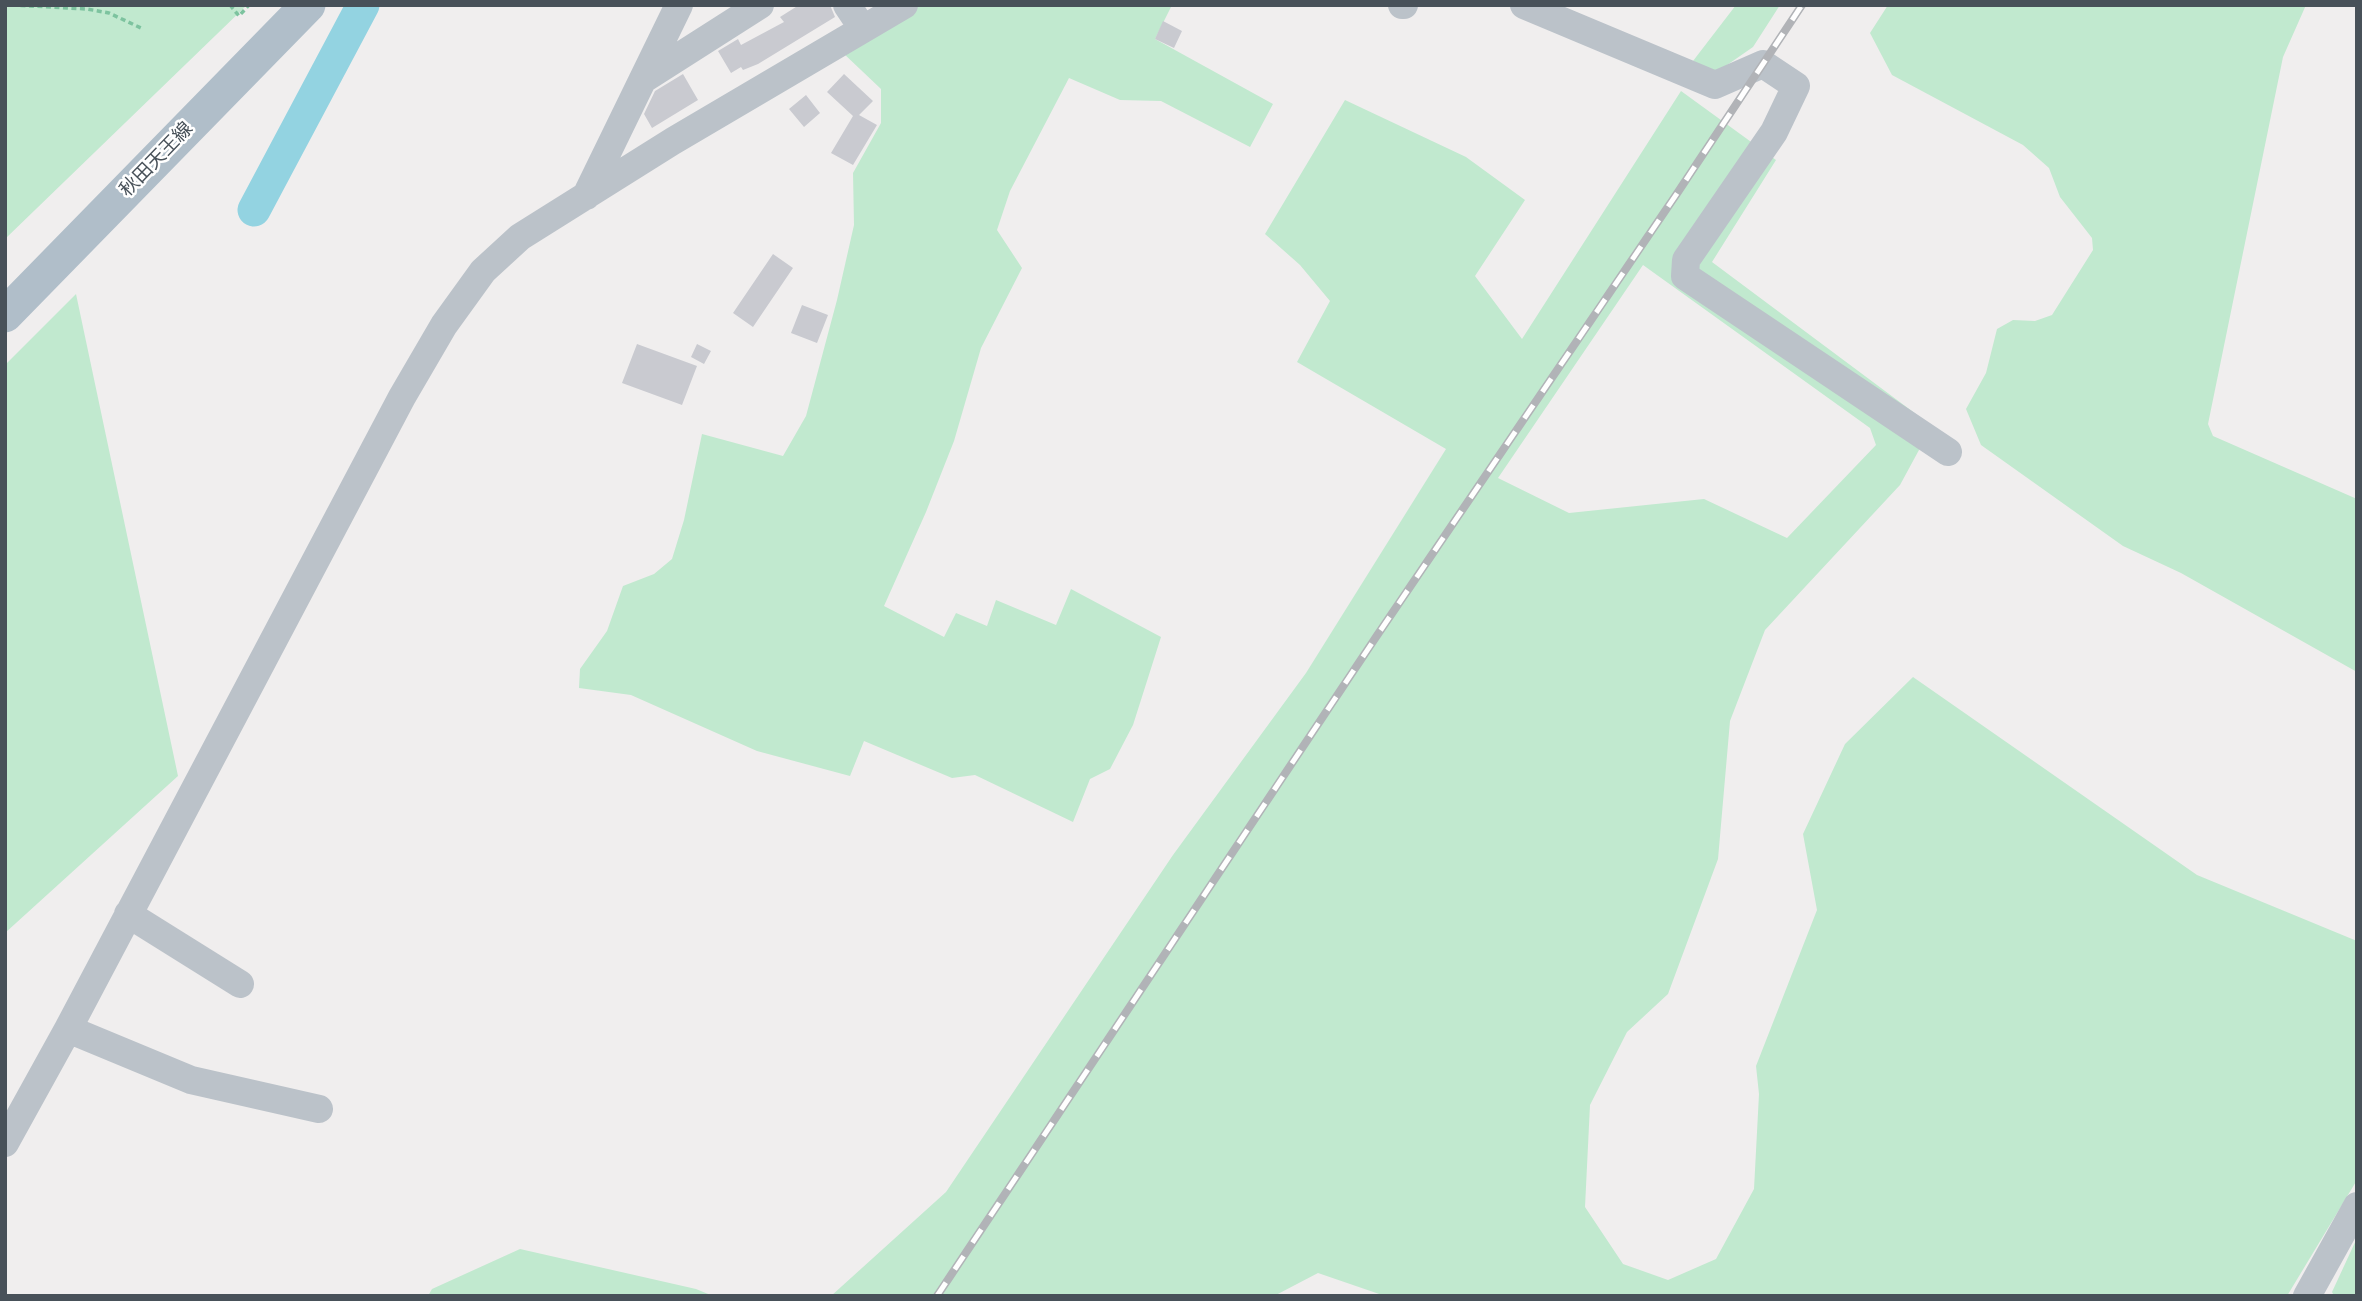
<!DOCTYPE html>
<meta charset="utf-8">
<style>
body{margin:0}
#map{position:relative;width:2362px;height:1301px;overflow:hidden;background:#f0eeee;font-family:"DM Sans",sans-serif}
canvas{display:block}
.frame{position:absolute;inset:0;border:7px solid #485159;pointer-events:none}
</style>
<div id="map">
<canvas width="2362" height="1301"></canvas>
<div class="frame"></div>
</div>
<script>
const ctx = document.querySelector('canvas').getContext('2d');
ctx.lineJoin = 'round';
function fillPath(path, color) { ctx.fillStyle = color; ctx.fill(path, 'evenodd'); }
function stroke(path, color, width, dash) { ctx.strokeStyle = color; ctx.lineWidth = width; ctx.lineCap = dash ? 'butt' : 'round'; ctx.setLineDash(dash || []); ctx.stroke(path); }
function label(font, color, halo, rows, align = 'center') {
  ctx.font = font + ' "DM Sans","Noto Sans JP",sans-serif'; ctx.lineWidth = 5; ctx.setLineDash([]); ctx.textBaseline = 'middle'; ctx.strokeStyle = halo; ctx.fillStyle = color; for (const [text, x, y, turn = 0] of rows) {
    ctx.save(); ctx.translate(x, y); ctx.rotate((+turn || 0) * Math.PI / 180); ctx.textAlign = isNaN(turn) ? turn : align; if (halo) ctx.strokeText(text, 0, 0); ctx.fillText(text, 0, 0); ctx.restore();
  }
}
fillPath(new Path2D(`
 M5,5H247L5,239Z
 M921,5H1172L1155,39L1273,104L1250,147L1161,101L1120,100L1069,78L1010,191L997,230L1022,268L981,348L954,441L926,512L884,606L944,637L956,613L987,626L996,600L1056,625L1071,589L1161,637L1133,725L1110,769L1090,779L1073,822L975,775L952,778L864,741L850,776L757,751L631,695L579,688L580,669L607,631L623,586L654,574L672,559L684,520L702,434L783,456L806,416L837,300L854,225L853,173L881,123V89L842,52Z
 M1736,5H1780L1753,47L1717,72L1693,61Z
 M1888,5H2306L2283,57L2208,424L2213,436L2357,499V672L2181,573L2123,546L1981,445L1966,409L1986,373L1997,329L2013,320L2035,321L2052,315L2093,250L2092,238L2060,197L2049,168L2023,145L1892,75L1870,33Z
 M1681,91L1776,160L1712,262L1932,426L1900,485L1765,630L1730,721L1718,859L1668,994L1627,1032L1590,1105L1585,1207L1623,1264L1668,1280L1716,1259L1754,1189L1759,1094L1756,1066L1817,910L1803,834L1845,744L1913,677L2197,875L2357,941V1180L2287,1296H1385L1318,1273L1274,1296H831L946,1192L1173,855L1306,673L1446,449L1297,362L1330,301L1300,265L1265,234L1345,100L1466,157L1525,200L1475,276L1522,339ZM1643,265L1870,428L1876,445L1787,538L1704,499L1569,513L1498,478Z
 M76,294L178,776L5,933V365Z
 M2357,1238V1296H2334L2332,1292Z
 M520,1249L696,1289L713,1296H428L432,1289Z`), '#c1e9cf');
stroke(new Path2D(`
 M254,210L363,5`), '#93d3e1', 33);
fillPath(new Path2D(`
 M799,5H830L835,17L758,64L743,70L741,67L731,73L718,51L738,39L741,45L784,22L780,17Z
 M1163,21L1182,31L1174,48L1155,39Z
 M683,74L698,100L652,128L644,114L655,91Z
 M844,74L873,101L859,115L877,125L853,165L831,153L853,116L827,92Z
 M806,95L820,113L804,127L789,109Z
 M773,254L793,268L753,327L733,313Z
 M802,305L828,315L817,343L791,333Z
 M637,344L697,366L682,405L622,383Z
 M697,344L711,351L704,364L691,357Z`), '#c9cad0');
stroke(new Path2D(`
 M12,5L87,9L109,13L141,28
 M230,5L239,16L249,5`), '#7dc39f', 3.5, [5, 3.5]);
stroke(new Path2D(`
 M847,5L863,29
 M1402,5H1404
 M1524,5L1715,85L1763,64L1796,86L1774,132L1686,260L1685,276L1948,452
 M644,79L760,5
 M586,196L679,5
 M128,914L240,984
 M68,1029L191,1080L319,1109
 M5,1143L68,1029L402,397L444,325L483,271L520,237L673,141L904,5
 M2307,1296L2357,1206`), '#bbc2c9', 28);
stroke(new Path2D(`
 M5,315L308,5`), '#b0bec9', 35);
const rail = new Path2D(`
 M937,1296L1376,637L1678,192L1802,5`);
stroke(rail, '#b1b3b7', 8);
stroke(rail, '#fff', 5, [16]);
label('19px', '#485159', '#fff', [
 ["秋田天王線",157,160,-46]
]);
</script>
